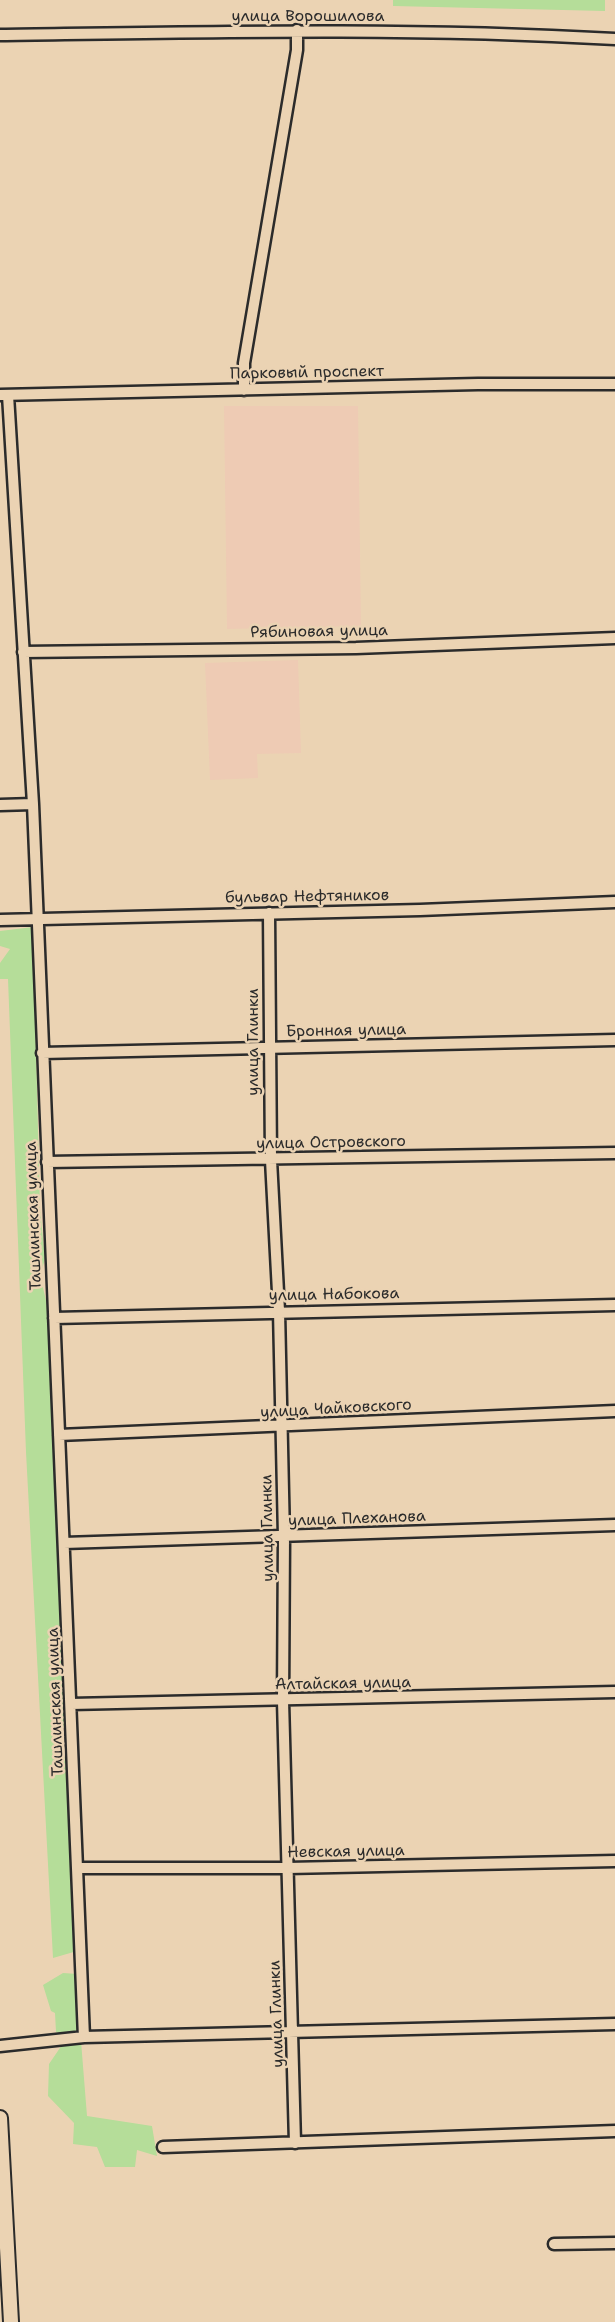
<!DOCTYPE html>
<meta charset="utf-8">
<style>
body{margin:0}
canvas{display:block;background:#ebd3b3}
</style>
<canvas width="615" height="2322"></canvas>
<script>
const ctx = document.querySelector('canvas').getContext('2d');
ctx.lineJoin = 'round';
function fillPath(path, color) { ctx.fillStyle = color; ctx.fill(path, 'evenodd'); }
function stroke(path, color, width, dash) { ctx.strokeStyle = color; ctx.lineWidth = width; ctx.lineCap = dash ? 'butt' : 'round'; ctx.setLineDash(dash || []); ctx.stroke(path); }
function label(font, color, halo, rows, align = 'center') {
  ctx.font = font + ' "Shantell Sans",sans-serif'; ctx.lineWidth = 5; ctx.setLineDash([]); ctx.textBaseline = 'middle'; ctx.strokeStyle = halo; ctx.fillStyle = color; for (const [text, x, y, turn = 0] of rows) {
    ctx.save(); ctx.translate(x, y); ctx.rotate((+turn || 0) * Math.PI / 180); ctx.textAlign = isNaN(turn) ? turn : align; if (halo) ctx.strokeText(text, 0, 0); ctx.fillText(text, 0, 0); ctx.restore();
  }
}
fillPath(new Path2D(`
 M224,406H358L361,626L227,629Z
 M298,660L301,753L257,754L258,778L210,780L205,663Z`), '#eecbb4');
fillPath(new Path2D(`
 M393,0H605V11L393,6Z
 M33,927L40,1209L45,1259L40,1276L48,1308L65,1725L55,1739L69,1767L77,1951L53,1958L26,1452L8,979H0V963L10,949L0,946V931Z
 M63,1973L78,1974L81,2031L68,2035L56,2032L55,2013L51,2011L43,1985Z
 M81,2041L87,2116L152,2126L157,2156L137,2150L135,2167H105L97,2147L73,2144L74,2123L48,2096L49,2064L64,2042Z`), '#b5dd99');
const minor = new Path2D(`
 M0,35C205,32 410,27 615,39
 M244,390V363L297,50V30
 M0,395L478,384H615
 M8,395L33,804L84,2037
 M23,652L356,648L615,638
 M0,805L33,804
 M269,913L271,1160L279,1311L284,1537L283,1701L295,2143
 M0,920L420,910L615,902
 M42,1053L615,1040
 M47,1162L615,1153
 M54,1318L615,1305
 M59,1435L615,1411
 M64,1543L615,1525
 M71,1704L615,1692
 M78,1868H288L615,1861
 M0,2046L84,2037L615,2024
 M163,2147L615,2131
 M554,2244L615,2243`);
const major = new Path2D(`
 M0,2118L11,2322`);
stroke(minor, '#2b2b2b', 15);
stroke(major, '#2b2b2b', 18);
stroke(minor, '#ebd3b3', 10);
stroke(major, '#ebd3b3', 14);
label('16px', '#2b2b2b', '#ebd3b3', [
 ["улица Ворошилова",308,17],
 ["Парковый проспект",307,373,-1],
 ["Рябиновая улица",319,632,-1],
 ["бульвар Нефтяников",307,897,-1],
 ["Бронная улица",346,1031,-1],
 ["улица Глинки",254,1042,-90],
 ["улица Островского",331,1143,-1],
 ["Ташлинская улица",34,1216,-92],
 ["улица Набокова",334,1295,-1],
 ["улица Чайковского",336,1409,-3],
 ["улица Плеханова",357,1519,-2],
 ["улица Глинки",268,1528,-91],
 ["Алтайская улица",343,1684,-1],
 ["Ташлинская улица",56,1702,-92],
 ["Невская улица",346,1852,-1],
 ["улица Глинки",277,2014,-92]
]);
</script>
